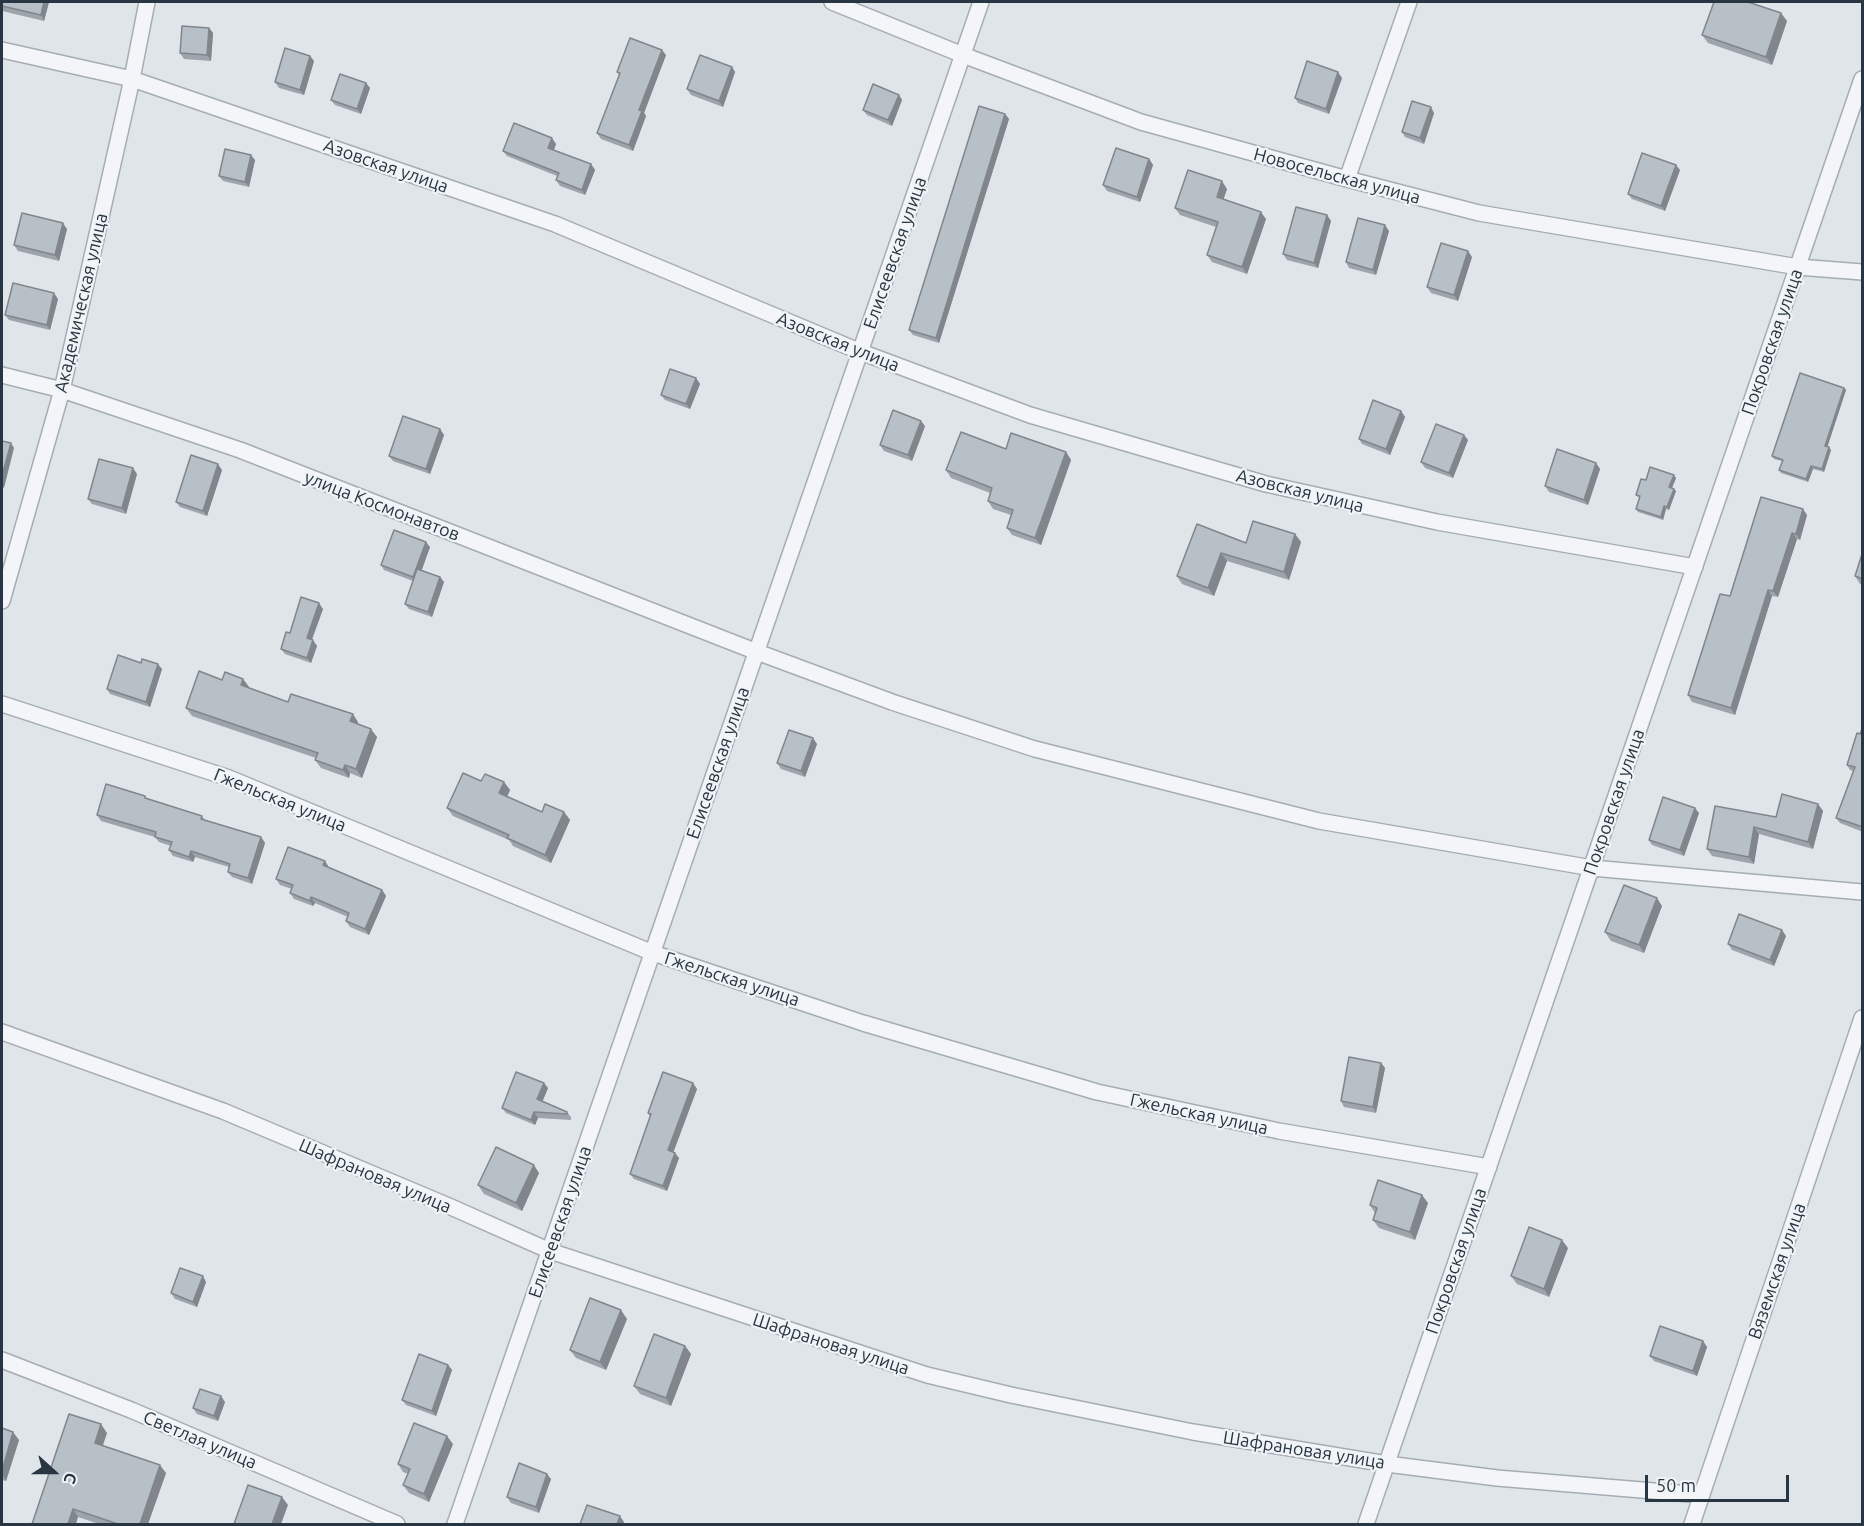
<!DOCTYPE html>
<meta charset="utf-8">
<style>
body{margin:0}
#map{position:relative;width:1864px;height:1526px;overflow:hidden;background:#e0e5ea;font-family:Ubuntu,sans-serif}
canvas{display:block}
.frame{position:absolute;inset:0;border:3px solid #283542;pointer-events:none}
.north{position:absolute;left:24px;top:1442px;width:60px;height:60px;-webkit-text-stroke:4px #f0f4f7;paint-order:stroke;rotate:111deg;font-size:16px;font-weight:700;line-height:24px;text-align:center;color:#283542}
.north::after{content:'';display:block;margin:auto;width:21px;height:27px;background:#283542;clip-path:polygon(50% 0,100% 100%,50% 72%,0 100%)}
.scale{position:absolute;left:1645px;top:1475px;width:144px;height:27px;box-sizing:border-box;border:3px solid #283542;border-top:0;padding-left:8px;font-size:18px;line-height:21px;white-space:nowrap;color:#283542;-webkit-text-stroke:4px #f0f4f7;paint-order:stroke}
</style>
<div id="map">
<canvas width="1864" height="1526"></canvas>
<div class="frame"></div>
<div class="north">С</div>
<div class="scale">50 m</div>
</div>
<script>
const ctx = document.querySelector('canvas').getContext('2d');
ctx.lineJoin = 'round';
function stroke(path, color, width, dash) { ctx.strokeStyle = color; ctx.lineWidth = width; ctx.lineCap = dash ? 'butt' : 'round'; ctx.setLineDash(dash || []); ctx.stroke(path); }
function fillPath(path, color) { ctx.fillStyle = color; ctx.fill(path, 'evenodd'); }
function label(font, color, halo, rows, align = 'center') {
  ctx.font = font + ' Ubuntu,sans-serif'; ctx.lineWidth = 4.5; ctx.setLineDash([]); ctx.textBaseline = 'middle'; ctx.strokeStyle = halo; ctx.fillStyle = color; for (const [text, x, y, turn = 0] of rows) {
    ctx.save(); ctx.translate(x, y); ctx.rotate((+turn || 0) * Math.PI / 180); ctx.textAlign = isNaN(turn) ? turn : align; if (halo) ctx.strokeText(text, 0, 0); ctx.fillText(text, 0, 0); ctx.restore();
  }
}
const minor = new Path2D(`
 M832,2L963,55L1141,122L1347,179L1479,213L1798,267L1862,272
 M2,50L132,79L555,224L861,352L1030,415L1266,484L1437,522L1695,567
 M1347,179L1409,2
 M2,375L62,390L240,450L757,652L892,702L1035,749L1319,821L1592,868L1862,892
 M2,601L62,390L132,79L147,2
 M2,704L229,778L653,953L863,1023L1097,1092L1279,1131L1489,1167
 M2,1032L223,1111L451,1207L550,1251L927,1375L1011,1395L1193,1432L1387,1464L1497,1478L1702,1495
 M2,1360L131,1410L397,1524
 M455,1524L981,2
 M1366,1524L1862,79
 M1692,1524L1862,1018`);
stroke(minor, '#a5adb4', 18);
stroke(minor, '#f3f5f8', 15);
fillPath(new Path2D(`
 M2,2H49L44,21L2,11Z
 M1787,21L1772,65L1708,43L1702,35Z
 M209,28L213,33L211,61L184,59L180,53Z
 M666,55L644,113L646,116L633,151L601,139L597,133L619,75L617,72Z
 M310,56L314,61L304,95L279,88L275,82Z
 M732,67L735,72L723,107L691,95L687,89Z
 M1342,78L1329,114L1298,103L1295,98Z
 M366,83L370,88L361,114L335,105L331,100Z
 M899,95L902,100L892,126L867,115L863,110Z
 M1434,113L1424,144L1405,137L1402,132Z
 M1005,114L1009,119L939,343L913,335L909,330Z
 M556,144L554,150L591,164L595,170L585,195L560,186L556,180L557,176L507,156L503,151Z
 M1149,159L1153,165L1140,202L1107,191L1103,185Z
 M255,160L249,187L223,181L219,176Z
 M1680,170L1665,211L1632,199L1628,194Z
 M1227,189L1223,199L1266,219L1247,274L1212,262L1207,255L1216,227L1180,215L1175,208Z
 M1327,215L1331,221L1318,268L1287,260L1283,254Z
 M67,229L59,261L18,251L14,245Z
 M1389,231L1376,275L1349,268L1346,262Z
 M1472,257L1458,301L1431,293L1427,287Z
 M58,299L50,330L9,320L5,315Z
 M696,378L700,384L690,409L665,400L661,395Z
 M1844,388L1846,390L1827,447L1831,450L1824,472L1813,469L1808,482L1781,473L1779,470L1782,461L1774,459L1772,456Z
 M1401,411L1405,417L1390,455L1362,444L1359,439Z
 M925,426L912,461L884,451L880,445Z
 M440,429L444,435L430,474L393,461L389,456Z
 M1464,435L1468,440L1453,478L1425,468L1421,462Z
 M1006,449L1066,452L1071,460L1041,545L1012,535L1007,528L1011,515L993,509L988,501L990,493L951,478L946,470Z
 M1596,463L1600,469L1588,505L1549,492L1545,486Z
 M222,470L207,516L180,507L176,502Z
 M137,474L126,514L92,504L88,499Z
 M1676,478L1672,488L1676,491L1669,510L1666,509L1663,520L1638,512L1636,509L1640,498L1638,497L1636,495L1646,480Z
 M1807,515L1800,540L1797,539L1778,597L1772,596L1735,715L1692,702L1688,695L1730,596Z
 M1197,524L1246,543L1295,534L1301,542L1289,580L1227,561L1214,596L1182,584L1177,576Z
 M430,547L422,570L440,577L444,582L432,617L409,609L405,604L413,581L384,570L381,565Z
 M1863,551V585L1860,584L1855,576Z
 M323,609L312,640L317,646L311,663L285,654L281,649L290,633Z
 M141,663L162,669L150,707L110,694L107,689Z
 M243,679L249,687V688L288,702L358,722V724L377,737L362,778L350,773L349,778L321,768L315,760L316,758L192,716L186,708L222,680Z
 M1863,726V832L1840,823L1836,818L1853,771L1850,770L1847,765Z
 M817,744L805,777L781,769L777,763Z
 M481,781L504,782L510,790L507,797L542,812H564L570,820L551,863L513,846L509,840L453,816L447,808Z
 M145,796L147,798L202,816L205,820L261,837L265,843L252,884L232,877L228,872L229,867L195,857L193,862L173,856L169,850L171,846L159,842L155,837L101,821L97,815Z
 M1818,804L1823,811L1813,849L1759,834L1754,864L1712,856L1707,849L1776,817Z
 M1699,813L1684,856L1652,845L1649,840Z
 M325,861L328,866V867L382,890L386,896L369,935L350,927L346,921L348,917L315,903L313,906L294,899L290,893L292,889L280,885L276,879Z
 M1662,906L1644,953L1611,941L1605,932Z
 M1786,936L1774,966L1732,950L1728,944Z
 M1381,1063L1385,1068L1376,1113L1344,1107L1341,1101Z
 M544,1083L548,1088L542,1102L567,1112L571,1117V1120L538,1118L535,1125L506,1113L502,1108Z
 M697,1089L673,1152L679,1158L667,1191L634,1179L630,1174L650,1117L648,1113Z
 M539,1173L522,1211L484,1194L478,1185Z
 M1428,1203L1415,1240L1379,1228L1373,1220L1375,1213L1370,1205Z
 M1568,1248L1549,1297L1517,1284L1511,1276Z
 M206,1282L197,1307L175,1299L171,1293Z
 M627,1319L606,1370L576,1358L570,1350Z
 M1703,1341L1707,1347L1697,1376L1654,1361L1650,1356Z
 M685,1346L691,1354L671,1406L640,1394L634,1386Z
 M448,1365L452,1370L436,1416L406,1405L402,1400Z
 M225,1402L218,1421L197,1414L193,1408Z
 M2,1428L19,1440L6,1481L2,1480Z
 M107,1433L102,1445L166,1473L148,1524H99L78,1517L32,1524Z
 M453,1444L429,1502L409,1493L403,1485L408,1474L403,1472L398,1464Z
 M551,1479L539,1513L511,1503L507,1497Z`), '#9da4ab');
fillPath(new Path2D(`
 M44,2H49L44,21L41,15Z
 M1781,13L1787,21L1772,65L1766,57Z
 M209,28L213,33L211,61L207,55Z
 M662,50L666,55L644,113L646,116L633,151L629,145L639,110Z
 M310,56L314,61L304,95L300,90Z
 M732,67L735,72L723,107L719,101Z
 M1338,72L1342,78L1329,114L1326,109Z
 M366,83L370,88L361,114L357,109Z
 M899,95L902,100L892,126L888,120Z
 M1431,107L1434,113L1424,144L1420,138Z
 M1005,114L1009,119L939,343L936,338Z
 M552,138L556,144L552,154L548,148Z
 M251,155L255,160L249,187L245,182Z
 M1149,159L1153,165L1140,202L1137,197Z
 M591,164L595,170L585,195L582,190Z
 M1676,165L1680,170L1665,211L1661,206Z
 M1222,181L1227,189L1222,204L1217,197Z
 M1261,212L1266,219L1247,274L1242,267Z
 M1327,215L1331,221L1318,268L1314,263Z
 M63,223L67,229L59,261L55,255Z
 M1385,225L1389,231L1376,275L1373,270Z
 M1468,251L1472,257L1458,301L1454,295Z
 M54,293L58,299L50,330L47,325Z
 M696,378L700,384L690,409L686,404Z
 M1844,388L1846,390L1827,448L1825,446Z
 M1401,411L1405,417L1390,455L1386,449Z
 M921,421L925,426L912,461L908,455Z
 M440,429L444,435L430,474L426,469Z
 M1464,435L1468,440L1453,478L1449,473Z
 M11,443L14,448L4,488L2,486V476Z
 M1829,447L1831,450L1824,472L1822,469Z
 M1066,452L1071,460L1041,545L1035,538Z
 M1596,463L1600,469L1588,505L1584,500Z
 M218,464L222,470L207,516L203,511Z
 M1811,466L1813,469L1808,482L1806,479Z
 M133,468L137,474L126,514L122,508Z
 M1674,475L1676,478L1671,490L1669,487Z
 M1674,489L1676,491L1669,510L1667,507Z
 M1664,506L1666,509L1663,520L1661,517Z
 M1803,509L1807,515L1800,540L1796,534Z
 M1792,533L1797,539L1778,597L1773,591Z
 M1295,534L1301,542L1289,580L1284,572Z
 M426,542L430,547L417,582L413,577Z
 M1221,553L1227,561L1214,596L1208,588Z
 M440,577L444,582L432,617L428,612Z
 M1768,590L1772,596L1735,715L1731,708Z
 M319,603L323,609L310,644L307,638Z
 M313,640L317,646L311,663L307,658Z
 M158,664L162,669L150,707L146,702Z
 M243,679L249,687L247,693L241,685Z
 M353,714L358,722L356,729L350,721Z
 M371,729L377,737L362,778L356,769Z
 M813,738L817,744L805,777L801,771Z
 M345,765L350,773L349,778L343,770Z
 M504,782L510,790L505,801L499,793Z
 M1818,804L1823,811L1813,849L1808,842Z
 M1695,808L1699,813L1684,856L1680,850Z
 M564,812L570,820L551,863L545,855Z
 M1754,827L1759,834L1754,864L1749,857Z
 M261,837L265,843L252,884L248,878Z
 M191,851L195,857L193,862L189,857Z
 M325,861L328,866L327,871L323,865Z
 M382,890L386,896L369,935L365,929Z
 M311,897L315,903L313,906L310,901Z
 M1657,898L1662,906L1644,953L1639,945Z
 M1782,930L1786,936L1774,966L1770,960Z
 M1381,1063L1385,1068L1376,1113L1373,1107Z
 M544,1083L548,1088L541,1105L537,1099Z
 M693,1083L697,1089L672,1156L668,1150Z
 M534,1112L538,1118L535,1125L531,1120Z
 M675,1153L679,1158L667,1191L663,1186Z
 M534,1165L539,1173L522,1211L516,1203Z
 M1422,1195L1428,1203L1415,1240L1410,1232Z
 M1562,1240L1568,1248L1549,1297L1544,1289Z
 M203,1276L206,1282L197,1307L193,1302Z
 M621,1310L627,1319L606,1370L600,1362Z
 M1703,1341L1707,1347L1697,1376L1693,1371Z
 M685,1346L691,1354L671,1406L666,1398Z
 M448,1365L452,1370L436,1416L432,1411Z
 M221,1396L225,1402L218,1421L214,1416Z
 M101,1424L107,1433L101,1451L95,1443Z
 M13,1432L19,1440L6,1481L2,1474V1471Z
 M447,1436L453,1444L429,1502L424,1494Z
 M160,1465L166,1473L148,1524H140Z
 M547,1474L551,1479L539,1513L536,1507Z
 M282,1497L288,1505L281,1524H272Z
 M73,1509L78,1517L76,1524H68Z
 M620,1516L624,1522L623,1524H617Z`), '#80868b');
const building = new Path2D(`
 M2,2H44L41,15L2,6Z
 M1714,2H1748L1781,13L1766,57L1702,35Z
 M182,26L209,28L207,55L180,53Z
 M630,38L662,50L639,110L642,111L629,145L597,133L620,73L617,72Z
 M285,48L310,56L300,90L275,82Z
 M700,55L732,67L719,101L687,89Z
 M1307,61L1338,72L1326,109L1295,98Z
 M340,74L366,83L357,109L331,100Z
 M873,84L899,95L888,120L863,110Z
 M1412,101L1431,107L1420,138L1402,132Z
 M979,106L1005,114L936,338L909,330Z
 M514,123L552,138L548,148L591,164L582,190L556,180L559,173L503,151Z
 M1116,148L1149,159L1137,197L1103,185Z
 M225,149L251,155L245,182L219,176Z
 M1642,153L1676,165L1661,206L1628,194Z
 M1188,170L1222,181L1217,197L1261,212L1242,267L1207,255L1218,222L1175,208Z
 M1296,207L1327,215L1314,263L1283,254Z
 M22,213L63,223L55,255L14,245Z
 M1358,218L1385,225L1373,270L1346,262Z
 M1441,243L1468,251L1454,295L1427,287Z
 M13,283L54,293L47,325L5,315Z
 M670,369L696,378L686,404L661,395Z
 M1800,373L1844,388L1825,446L1829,447L1822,469L1811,466L1806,479L1779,470L1783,460L1772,456Z
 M1373,400L1401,411L1386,449L1359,439Z
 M893,410L921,421L908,455L880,445Z
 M403,416L440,429L426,469L389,456Z
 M1436,424L1464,435L1449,473L1421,462Z
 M961,432L1006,449L1011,433L1066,452L1035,538L1007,528L1013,510L988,501L992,488L946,470Z
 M2,441L11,443L2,476Z
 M1557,449L1596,463L1584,500L1545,486Z
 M191,455L218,464L203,511L176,502Z
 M99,459L133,468L122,508L88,499Z
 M1650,467L1674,475L1669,487L1674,489L1667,507L1664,506L1661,517L1636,509L1640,496L1636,495L1641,479L1646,480Z
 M1761,497L1803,509L1796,534L1792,533L1773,591L1768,590L1731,708L1688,695L1720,594L1730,596Z
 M1253,521L1295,534L1284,572L1221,553L1208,588L1177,576L1197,524L1246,543Z
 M394,530L426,542L413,577L381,565Z
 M1863,551V579L1855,576Z
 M417,569L440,577L428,612L405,604Z
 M301,597L319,603L307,638L313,640L307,658L281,649L286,632L290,633Z
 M118,655L141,663L142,659L158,664L146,702L107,689Z
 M199,671L222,680L225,672L243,679L241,685L288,702L291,694L353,714L350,721L371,729L356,769L345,765L343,770L315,760L318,753L186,708Z
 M1863,726V827L1836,818L1855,767L1847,765L1857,733L1860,734Z
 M789,730L813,738L801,771L777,763Z
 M463,773L481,781L485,774L504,782L499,793L542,812L545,804L564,812L545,855L507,838L509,835L447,808Z
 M106,784L145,796V798L202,816L201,819L261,837L248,878L228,872L230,864L191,851L189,857L169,850L172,842L155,837L156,832L97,815Z
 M1782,794L1818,804L1808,842L1754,827L1749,857L1707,849L1715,806L1776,817Z
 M1663,797L1695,808L1680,850L1649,840Z
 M288,847L325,861L323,865L382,890L365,929L346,921L349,913L311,897L310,901L290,893L293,885L276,879Z
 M1624,885L1657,898L1639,945L1605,932Z
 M1739,914L1782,930L1770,960L1728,944Z
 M1349,1057L1381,1063L1373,1107L1341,1101Z
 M516,1072L544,1083L537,1099L567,1112V1114L534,1112L531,1120L502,1108Z
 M663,1072L693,1083L668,1150L675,1153L663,1186L630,1174L651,1114L648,1113Z
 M496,1147L534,1165L516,1203L478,1185Z
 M1378,1180L1422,1195L1410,1232L1373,1220L1377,1208L1370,1205Z
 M1529,1227L1562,1240L1544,1289L1511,1276Z
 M180,1268L203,1276L193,1302L171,1293Z
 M590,1298L621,1310L600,1362L570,1350Z
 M1660,1326L1703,1341L1693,1371L1650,1356Z
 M654,1334L685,1346L666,1398L634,1386Z
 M419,1354L448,1365L432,1411L402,1400Z
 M200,1389L221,1396L214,1416L193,1408Z
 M69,1414L101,1424L95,1443L160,1465L140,1524H118L73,1509L68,1524H32Z
 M414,1423L447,1436L424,1494L403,1485L410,1469L398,1464Z
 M2,1428L13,1432L2,1471Z
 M519,1463L547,1474L536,1507L507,1497Z
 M248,1485L282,1497L272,1524H234Z
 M587,1505L620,1516L617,1524H580Z`);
fillPath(building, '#b7bfc7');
stroke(building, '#80868b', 1.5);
label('18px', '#283542', '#f0f4f7', [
 ["Азовская улица",386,166,19],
 ["Новосельская улица",1337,176,15],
 ["Елисеевская улица",895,253,-71],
 ["Академическая улица",81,303,-77],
 ["Азовская улица",838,342,22],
 ["Покровская улица",1772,342,-71],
 ["Азовская улица",1300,491,14],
 ["улица Космонавтов",382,506,21],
 ["Елисеевская улица",718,763,-71],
 ["Гжельская улица",280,800,22],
 ["Покровская улица",1614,802,-71],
 ["Гжельская улица",732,979,18],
 ["Гжельская улица",1199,1114,12],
 ["Шафрановая улица",375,1176,23],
 ["Елисеевская улица",560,1222,-71],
 ["Покровская улица",1456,1261,-71],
 ["Вяземская улица",1777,1271,-71],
 ["Шафрановая улица",831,1344,18],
 ["Светлая улица",200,1440,23],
 ["Шафрановая улица",1304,1450,9]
]);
</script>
